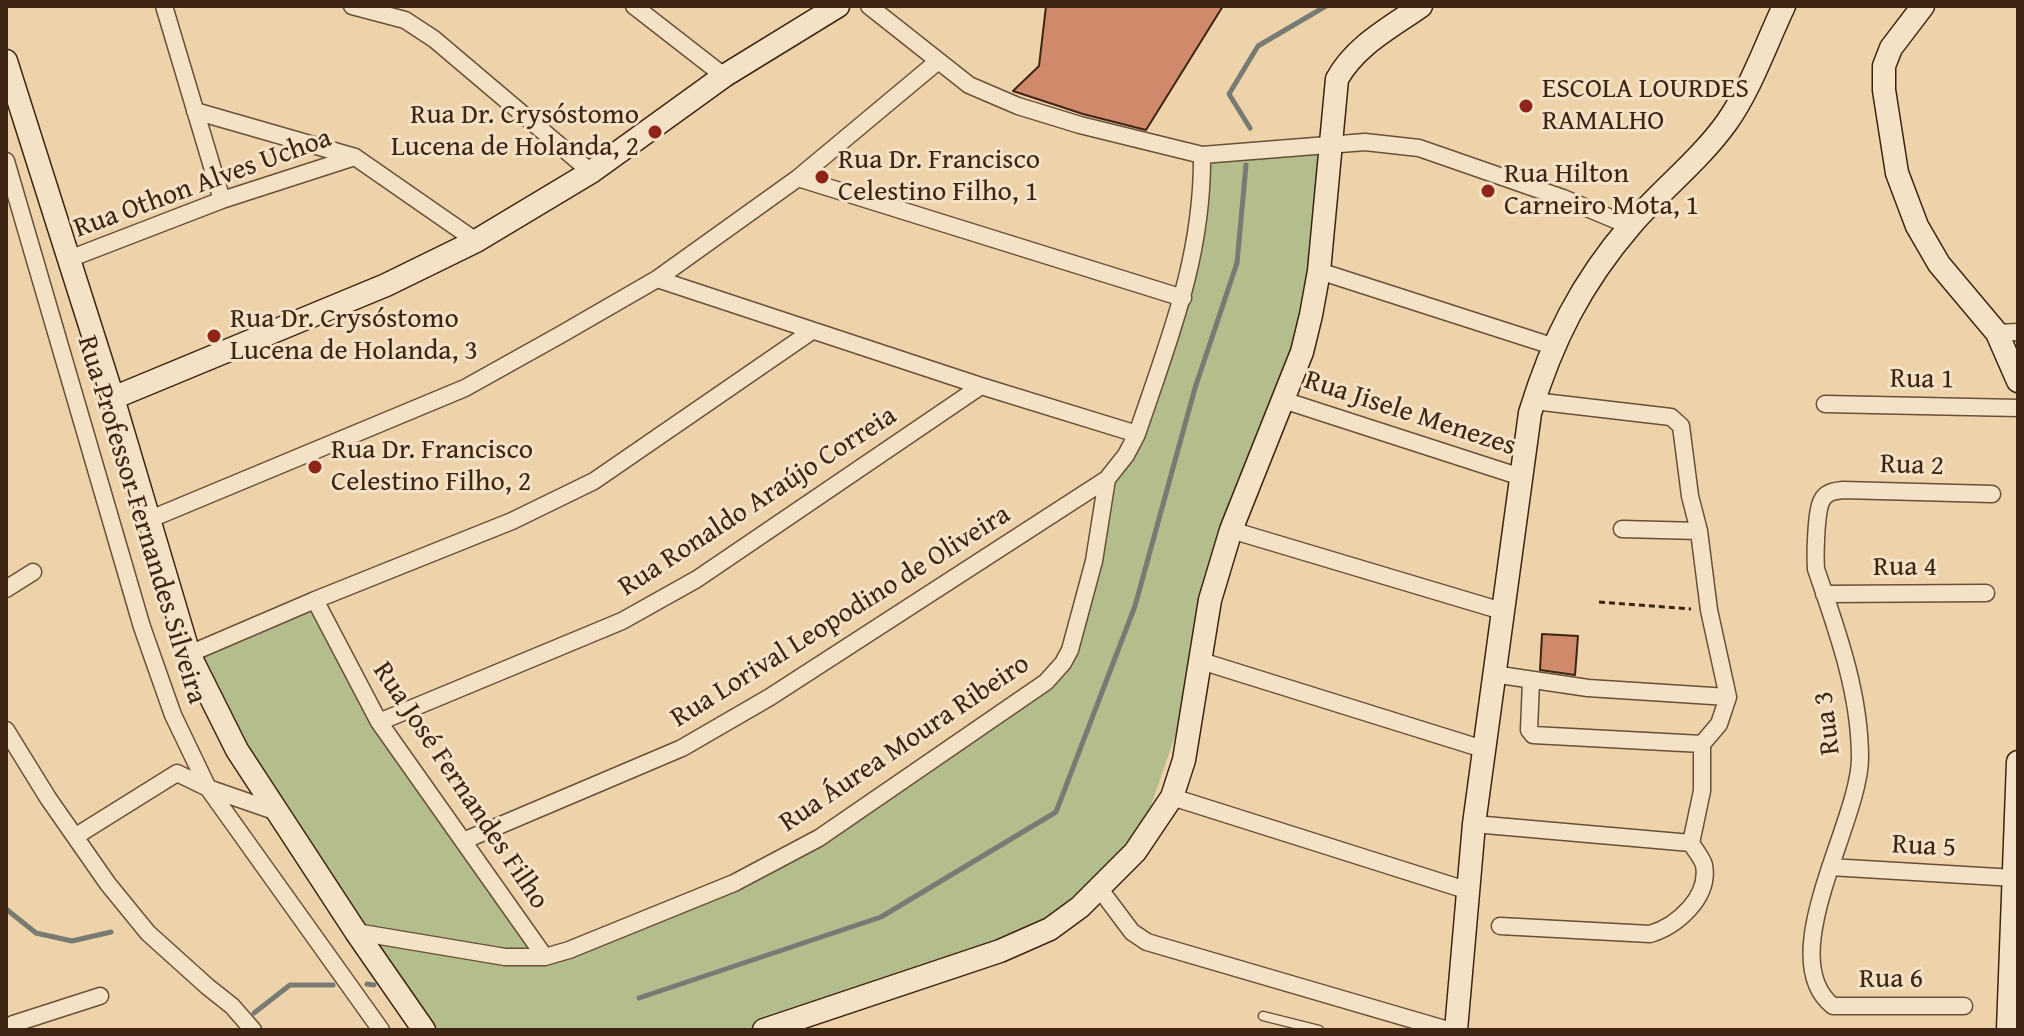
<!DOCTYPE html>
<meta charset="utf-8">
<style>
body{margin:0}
#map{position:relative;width:2024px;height:1036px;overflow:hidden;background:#eed2a9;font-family:"Gentium Book Plus",serif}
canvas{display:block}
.frame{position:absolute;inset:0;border:8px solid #3d2413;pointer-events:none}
</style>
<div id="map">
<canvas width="2024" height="1036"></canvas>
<div class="frame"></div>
</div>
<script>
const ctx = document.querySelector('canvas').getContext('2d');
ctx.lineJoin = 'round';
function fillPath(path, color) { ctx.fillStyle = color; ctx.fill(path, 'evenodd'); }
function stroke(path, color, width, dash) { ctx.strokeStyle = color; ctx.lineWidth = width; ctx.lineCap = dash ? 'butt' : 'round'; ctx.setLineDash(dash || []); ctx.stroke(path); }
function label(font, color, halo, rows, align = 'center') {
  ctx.font = font + ' "Gentium Book Plus",serif'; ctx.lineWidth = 6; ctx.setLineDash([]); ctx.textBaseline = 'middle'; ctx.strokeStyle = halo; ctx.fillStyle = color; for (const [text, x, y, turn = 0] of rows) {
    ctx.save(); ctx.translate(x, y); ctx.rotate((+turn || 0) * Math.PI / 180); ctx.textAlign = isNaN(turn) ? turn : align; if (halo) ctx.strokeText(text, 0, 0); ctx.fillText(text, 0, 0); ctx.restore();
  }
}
fillPath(new Path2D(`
 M1332,145L1283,400L1201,661L1135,852L1016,944L760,1030H426L189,654L315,600L379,722L542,953L569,950L819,838L1046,682L1070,650L1107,479L1137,434L1183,298L1202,155Z`), '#b4bd8c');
stroke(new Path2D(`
 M1250,128L1229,94L1258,46L1326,6
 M6,909L36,933L72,941L111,932
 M367,984L374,985
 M639,998L881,917L1056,812L1135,606L1195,388L1237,263L1246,165
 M254,1013L290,985H333`), '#787a74', 5);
const building = new Path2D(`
 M1046,6H1223L1146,130L1083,114L1013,91L1039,66Z
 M1542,634L1578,636L1575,675L1540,670Z`);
fillPath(building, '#d1896b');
stroke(building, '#3d2413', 2);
const lane = new Path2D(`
 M1263,1016L1319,1030`);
const street = new Path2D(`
 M164,6L222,200
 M352,6L405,20L434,39L591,172
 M634,6L724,76
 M869,6L969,85L1018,106L1080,125L1202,155L1365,142L1419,148L1563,198L1630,226
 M195,111L355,157L476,241
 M6,161L142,627L173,715L208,788L381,1030
 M798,178L1183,298
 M69,259L222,200L355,157
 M1319,271L1552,346
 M657,279L981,386L1137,434
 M1997,333L2018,332
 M1283,400L1521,477
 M1825,404L2018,408
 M148,520L465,388L560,335L657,279L798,178L937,62
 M1622,529L1699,531
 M1231,530L1502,611
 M6,589L33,572
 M1824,594L1986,593
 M315,600L379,722L545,957
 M189,654L315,600L512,521L594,481L812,331
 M1201,661L1483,749
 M1493,674L1588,688L1728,697
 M1531,681L1529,730L1533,735L1702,744
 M379,722L622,621L697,579L981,386
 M6,730L48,798L108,884L148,933L208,987L232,1006L253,1030
 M1172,797L1466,890
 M1474,824L1691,843
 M76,836L177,773L208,788L277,812
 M463,841L682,748L770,697L1107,479
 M1830,867L2015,878
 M1099,888L1132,932L1147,942L1448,1030
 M1500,926L1650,934C1677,926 1710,897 1704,865C1702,858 1695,850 1691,843L1702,791V744L1719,724L1728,697L1709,610L1699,531L1690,496L1681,426L1671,417L1534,401
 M356,932L505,957H545L569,950L734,883L819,838L1046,682L1063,663L1070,650L1094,561L1107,479L1126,455L1137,434C1169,339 1203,257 1202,155
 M1964,1006H1833C1772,958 1860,822 1860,758C1860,693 1837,630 1816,569C1815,555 1816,514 1821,502C1825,492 1834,491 1843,490L1992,494
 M13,1024L100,996`);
const secondary = new Path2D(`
 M1923,6L1891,48L1884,66V90L1897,173L1917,226L1939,264L1997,333L2018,381
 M6,61L113,398L189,654L237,750L356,932L424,1030
 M113,398L386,285L476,241L591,172L724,76L838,6
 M764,1030L1000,951L1050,929L1080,907L1135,852L1172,797L1184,760L1210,600L1231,530L1302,352L1311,315L1319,271L1337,79C1356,45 1390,28 1421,6
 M1456,1030L1474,824L1530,413C1552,341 1581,283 1631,225C1661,190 1700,160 1727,122C1751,88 1766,44 1784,6
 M2008,1030L2018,762`);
stroke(lane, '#695038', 11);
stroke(street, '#695038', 19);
stroke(secondary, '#3d2413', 25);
stroke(new Path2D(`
 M1599,602L1691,609`), '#3d2413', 3, [6, 4]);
stroke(lane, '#f4e2c7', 8);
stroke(street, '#f4e2c7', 16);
stroke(secondary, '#f4e2c7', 22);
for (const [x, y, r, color] of [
 [1526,106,8,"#8f2418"],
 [655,132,8,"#8f2418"],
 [822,177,8,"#8f2418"],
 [1488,191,8,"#8f2418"],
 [214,336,8,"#8f2418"],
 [315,467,8,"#8f2418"]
]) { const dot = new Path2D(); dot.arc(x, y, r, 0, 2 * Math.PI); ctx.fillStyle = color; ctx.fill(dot); stroke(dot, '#f4e2c7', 3); }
label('28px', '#3d2413', '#f4e2c7', [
 ["ESCOLA LOURDES",1542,90],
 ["RAMALHO",1542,122],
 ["Rua Dr. Crysóstomo",639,116,"right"],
 ["Lucena de Holanda, 2",639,148,"right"],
 ["Rua Dr. Francisco",838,161],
 ["Celestino Filho, 1",838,193],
 ["Rua Hilton",1504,175],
 ["Carneiro Mota, 1",1504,207],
 ["Rua Dr. Crysóstomo",230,320],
 ["Lucena de Holanda, 3",230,352],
 ["Rua Dr. Francisco",331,451],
 ["Celestino Filho, 2",331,483]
], 'left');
label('28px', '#3d2413', '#f4e2c7', [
 ["Rua Othon Alves Uchoa",203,184,-20],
 ["Rua 1",1922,380,1],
 ["Rua Jisele Menezes",1410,414,18],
 ["Rua 2",1912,466,2],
 ["Rua Ronaldo Araújo Correia",758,502,-33],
 ["Rua Professor Fernandes Silveira",141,520,73],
 ["Rua 4",1905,568],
 ["Rua Lorival Leopodino de Oliveira",841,617,-32],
 ["Rua 3",1828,723,-97],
 ["Rua Áurea Moura Ribeiro",905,744,-34],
 ["Rua José Fernandes Filho",460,786,56],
 ["Rua 5",1924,847,3],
 ["Rua 6",1891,980]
]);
</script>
